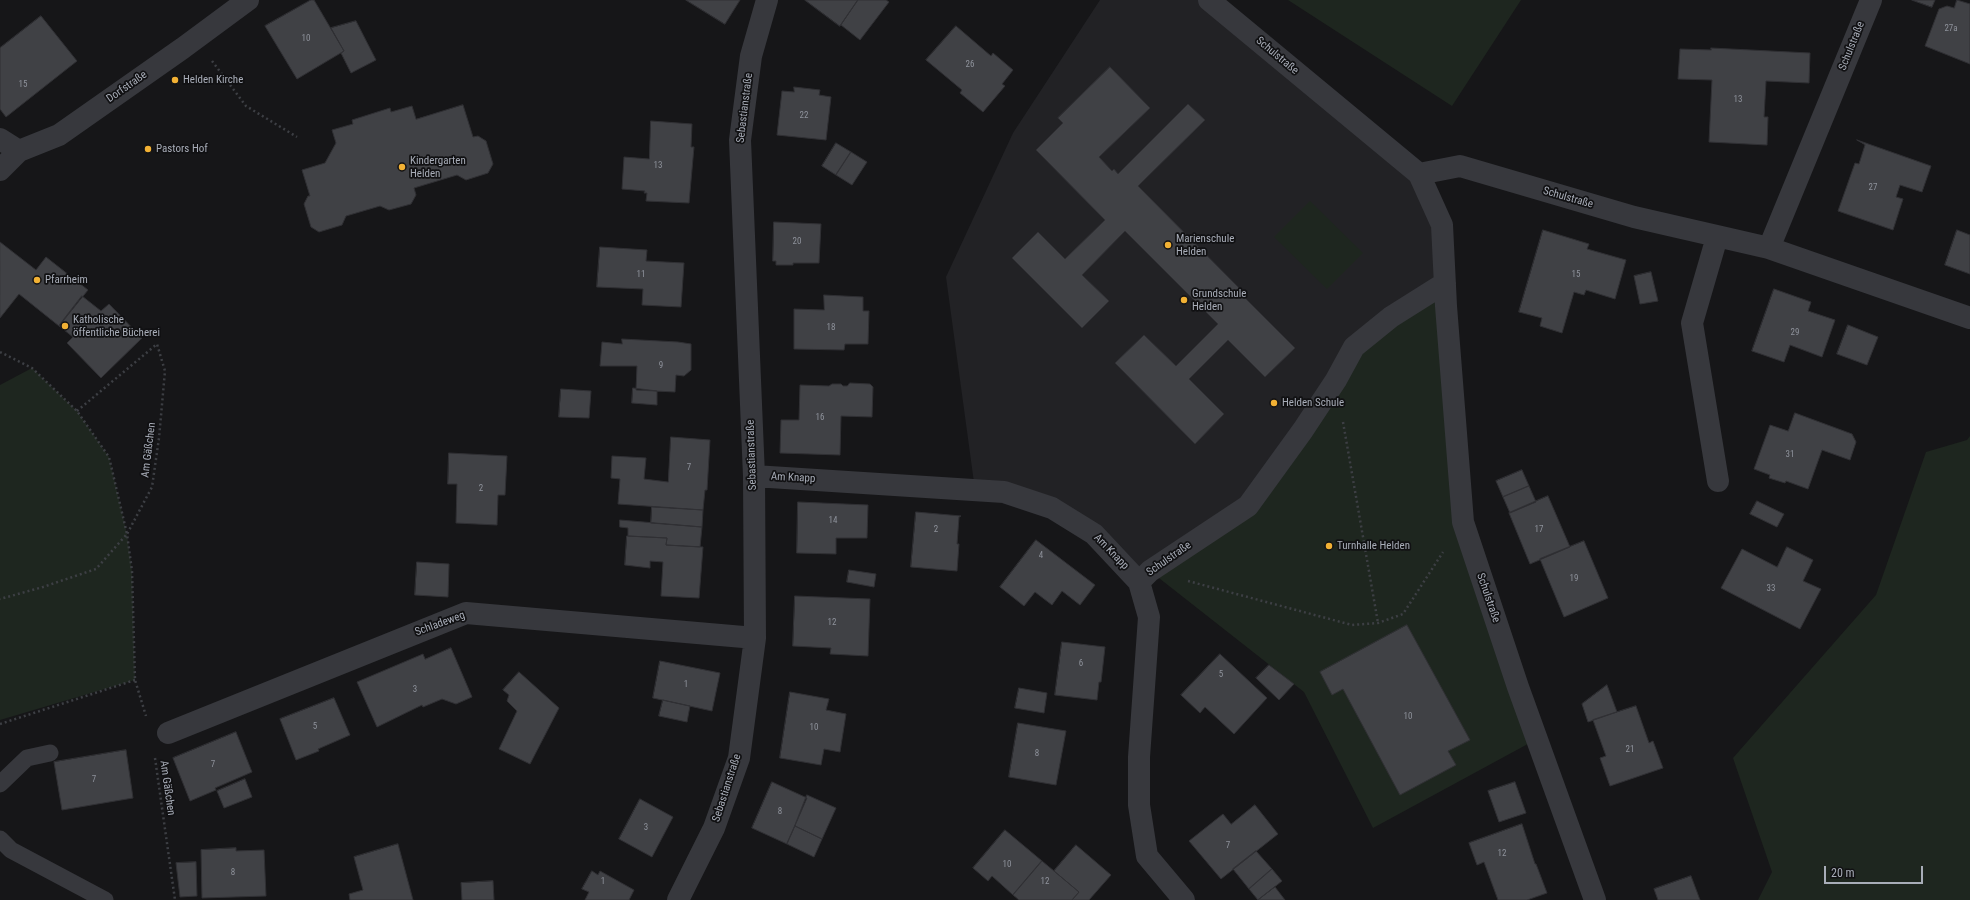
<!DOCTYPE html>
<meta charset="utf-8">
<style>
body{margin:0}
#map{position:relative;width:1970px;height:900px;overflow:hidden;background:#161618;font-family:"Roboto Condensed",sans-serif}
canvas{display:block}
.scale{position:absolute;left:1824px;top:866px;width:99px;height:18px;box-sizing:border-box;border:2px solid #a8adb8;border-top:0;padding-left:5px;font-size:12px;line-height:14px;white-space:nowrap;color:#a8adb8;-webkit-text-stroke:3px #111113;paint-order:stroke}
</style>
<div id="map">
<canvas width="1970" height="900"></canvas>
<div class="scale">20 m</div>
</div>
<script>
const ctx = document.querySelector('canvas').getContext('2d');
ctx.lineJoin = 'round';
function fillPath(path, color) { ctx.fillStyle = color; ctx.fill(path, 'evenodd'); }
function stroke(path, color, width, dash) { ctx.strokeStyle = color; ctx.lineWidth = width; ctx.lineCap = dash ? 'butt' : 'round'; ctx.setLineDash(dash || []); ctx.stroke(path); }
function label(font, color, halo, rows, align = 'center') {
  ctx.font = font + ' "Roboto Condensed",sans-serif'; ctx.lineWidth = 3.5; ctx.setLineDash([]); ctx.textBaseline = 'middle'; ctx.strokeStyle = halo; ctx.fillStyle = color; for (const [text, x, y, turn = 0] of rows) {
    ctx.save(); ctx.translate(x, y); ctx.rotate((+turn || 0) * Math.PI / 180); ctx.textAlign = isNaN(turn) ? turn : align; if (halo) ctx.strokeText(text, 0, 0); ctx.fillText(text, 0, 0); ctx.restore();
  }
}
fillPath(new Path2D(`
 M1100,0H1209L1419,174L1445,283L1248,506L1139,582L1094,534L975,490L946,277L1013,133Z`), '#222225');
fillPath(new Path2D(`
 M1288,0H1521L1452,106Z
 M1310,201L1363,253L1327,289L1274,237Z
 M1445,283L1463,522L1537,739L1373,828L1304,692L1150,571L1248,506L1354,347Z
 M32,368L77,411L109,457L127,534L132,571L135,680L0,720V385Z
 M1970,436V900H1758L1772,872L1733,758L1876,595L1926,452L1967,440Z`), '#1e261f');
const building = new Path2D(`
 M311,0H314L344,51L297,79L265,26Z
 M686,0H740L725,24Z
 M805,0H858L840,26Z
 M858,0H886L889,2L860,40L841,25Z
 M1912,0H1935L1932,7Z
 M1957,0L1970,4V64L1925,46L1939,9L1947,6L1954,8Z
 M41,16L77,61L6,117L0,109V48Z
 M356,21L376,60L351,73L341,53L344,51L331,28Z
 M956,26L991,56L993,53L1013,70L1002,84L1005,86L983,112L960,93L962,90L926,60Z
 M1711,48L1810,53L1809,83L1766,81L1764,117H1768L1767,145L1709,142L1712,80L1678,79L1680,49L1711,50Z
 M1110,67L1150,108L1099,157L1112,171L1114,169L1118,174L1188,104L1205,120L1138,186L1247,296L1245,298L1295,348L1265,377L1228,340L1189,379L1224,414L1195,444L1115,363L1144,335L1176,366L1218,324L1125,231L1082,275L1109,301L1082,328L1012,258L1038,232L1065,259L1105,220L1036,150L1063,123L1058,118Z
 M794,87L820,90L819,95L831,97L826,140L777,135L782,91L794,92Z
 M463,105L473,137L478,136L486,141L493,164L488,173L466,180L457,175L414,188L416,195L411,204L389,210L380,206L346,216L342,225L319,232L311,227L304,204L308,196H310L302,170L325,163L336,143L332,130L353,124L352,120L390,108L391,112L412,106L416,119Z
 M651,121L692,124L691,147H694L689,203L646,201L647,193H644L645,191L622,189L624,157L649,159Z
 M1857,140L1931,166L1922,192L1900,185L1896,197L1903,199L1893,230L1838,211L1855,163L1859,164L1865,145Z
 M836,143L851,152L836,175L822,166Z
 M851,152L867,162L852,185L836,175Z
 M774,222L821,224L819,263H793V265H776V261H773Z
 M1543,230L1589,244L1587,249L1626,260L1615,299L1586,290L1584,295L1574,292L1562,333L1540,326L1542,318L1519,312Z
 M1957,230L1970,235V274L1945,265Z
 M0,242L36,270L46,257L88,290L59,326L19,294L0,318Z
 M600,247L647,250L646,261L684,263L681,307L642,305L643,289L597,287Z
 M1651,272L1658,301L1640,304L1634,276Z
 M1774,289L1811,302L1808,311L1835,320L1822,357L1790,345L1784,362L1752,351Z
 M824,295L863,297V311H869L868,344H845L844,350L794,349V309L824,310Z
 M82,296L101,311L109,304L142,338L101,378L67,343L73,337L59,326Z
 M1848,325L1878,337L1867,365L1837,354Z
 M622,339L678,342L691,344V370L684,376L676,375L675,392L636,390L637,366H600L602,342L622,344Z
 M850,383L870,384L873,387L872,417L841,416L840,455L780,453L781,420H799L800,385L829,386L832,384H841L843,386H847Z
 M633,388L657,391V405L632,403Z
 M561,389L591,391L589,418L559,417Z
 M1795,413L1852,434L1856,442L1850,460L1822,450L1808,489L1786,481L1785,483L1769,478L1770,475L1754,469L1770,425L1788,431Z
 M671,437L710,440L707,490H705L703,510L618,504L620,479L611,478L612,456L646,458L644,479L668,482Z
 M449,453L507,456L505,495H498L497,525L456,523L457,484H448Z
 M1522,470L1529,486L1503,497L1496,481Z
 M1529,486L1536,502L1510,513L1503,497Z
 M1548,496L1570,547L1530,564L1509,513Z
 M1757,501L1784,514L1777,527L1750,514Z
 M798,502L868,505L867,538H836V554L797,553Z
 M652,507L703,510L702,527L651,523Z
 M916,512L961,516L959,517L957,544H959L957,571L911,567Z
 M620,520L702,527L700,547L666,545L667,538L628,536V528L620,527Z
 M627,536L667,538L666,545L703,547L699,598L661,596L663,562L650,561V568L625,565Z
 M1036,540L1095,585L1080,605L1062,591L1052,605L1035,592L1024,606L1000,587Z
 M1584,541L1608,598L1564,617L1540,559Z
 M1787,547L1813,560L1803,581L1821,589L1800,629L1721,588L1742,549L1777,567Z
 M417,562L449,564L448,597L415,595Z
 M849,570L876,574L874,587L847,582Z
 M795,596L870,599L868,656L830,654L831,648L793,646Z
 M1407,625L1470,740L1448,751L1456,765L1400,795L1343,689L1332,695L1320,672Z
 M1062,642L1105,647L1101,682H1099L1097,700L1055,695Z
 M451,648L472,697L456,704L442,699L423,707L422,705L377,727L357,682L423,654L425,659Z
 M1220,654L1267,698L1234,734L1205,707L1200,713L1181,695Z
 M660,661L720,673L712,711L653,698Z
 M1269,665L1294,684L1279,700L1256,678Z
 M519,672L559,708L530,764L499,749L517,711L507,701L509,695L503,690Z
 M1607,685L1617,712L1588,722L1582,704Z
 M1019,688L1047,693L1044,713L1015,708Z
 M790,692L829,699L826,710L846,714L840,752L824,749L821,765L780,758Z
 M334,698L350,735L318,749L319,751L296,760L280,719Z
 M663,700L690,706L687,722L659,716Z
 M1636,706L1649,743L1653,741L1663,768L1610,786L1600,758L1606,756L1593,720Z
 M1018,723L1066,731L1056,785L1009,777Z
 M236,732L252,772L215,788L216,790L190,801L173,758Z
 M126,750L133,798L62,810L54,762Z
 M245,779L252,797L224,808L217,791Z
 M772,782L807,798L787,844L752,828Z
 M1515,782L1526,813L1499,822L1488,791Z
 M807,795L836,808L822,839L795,826Z
 M640,799L673,817L652,857L619,839Z
 M1255,805L1278,834L1221,879L1189,841L1223,814L1231,824Z
 M1522,824L1535,864H1536L1547,893L1527,900H1498L1484,862L1477,865L1469,843Z
 M795,826L822,839L814,857L787,844Z
 M1005,830L1042,861L1013,895L992,876L988,881L973,868Z
 M398,844L413,900H350L349,894L363,890L354,857Z
 M1076,845L1111,875L1089,900H1072L1079,892L1054,871Z
 M236,848V851L264,850L266,896L202,898L201,850Z
 M1256,851L1272,869L1249,889L1233,869Z
 M1042,861L1079,892L1072,900H1019L1013,895Z
 M196,862L197,896L180,897L176,863Z
 M1272,869L1282,881L1258,900L1249,889Z
 M592,871L598,875L600,871L634,890L629,900H585L589,892L582,889Z
 M1691,876L1700,900H1658L1654,889Z
 M493,881L494,900H462L461,883Z
 M1275,887L1285,900H1258Z`);
fillPath(building, '#404145');
stroke(building, '#303034', 1);
stroke(new Path2D(`
 M212,61L246,106L297,137
 M0,352L32,368L77,411L109,457L127,534L96,569L43,587L0,599
 M77,411L157,344L165,371L159,438L152,487L127,534L132,571L135,680L146,716
 M1343,422L1378,623
 M1188,581L1352,625L1378,623L1403,614L1443,552
 M0,724L135,680
 M155,758L175,900`), '#3d3f44', 2.5, [2, 3]);
stroke(new Path2D(`
 M0,784L27,758L50,753
 M0,839L11,850L105,900`), '#37383d', 17);
stroke(new Path2D(`
 M1209,0L1419,174L1442,225L1446,306L1463,522L1518,687L1595,900
 M0,139L19,151L59,135L183,48L248,0
 M0,170L19,151
 M1419,174L1460,166L1634,217L1769,248L1970,318
 M1717,237L1692,323L1718,481
 M1769,248L1871,0
 M754,476L1004,492L1052,508L1094,534L1139,582L1149,617L1139,757V805L1147,856L1184,900
 M1139,582L1150,571L1248,506L1303,430L1336,380L1354,347L1391,317L1445,283
 M168,733L466,613L755,638
 M678,900L714,828L739,758L755,638L754,476L740,140L751,56L767,0`), '#37383d', 22);
for (const [x, y, r, color] of [
 [175,80,4,"#f2b134"],
 [148,149,4,"#f2b134"],
 [402,167,4,"#f2b134"],
 [1168,245,4,"#f2b134"],
 [37,280,4,"#f2b134"],
 [1184,300,4,"#f2b134"],
 [65,326,4,"#f2b134"],
 [1274,403,4,"#f2b134"],
 [1329,546,4,"#f2b134"]
]) { const dot = new Path2D(); dot.arc(x, y, r, 0, 2 * Math.PI); ctx.fillStyle = color; ctx.fill(dot); stroke(dot, '#111113', 1.5); }
label('9px', '#8e929b', null, [
 ["27a",1951,29],
 ["10",306,39],
 ["26",970,65],
 ["15",23,85],
 ["13",1738,100],
 ["22",804,116],
 ["13",658,166],
 ["27",1873,188],
 ["20",797,242],
 ["11",641,275],
 ["15",1576,275],
 ["18",831,328],
 ["29",1795,333],
 ["9",661,366],
 ["16",820,418],
 ["31",1790,455],
 ["7",689,468],
 ["2",481,489],
 ["14",833,521],
 ["2",936,530],
 ["17",1539,530],
 ["4",1041,556],
 ["19",1574,579],
 ["33",1771,589],
 ["12",832,623],
 ["6",1081,664],
 ["5",1221,675],
 ["1",686,685],
 ["3",415,690],
 ["10",1408,717],
 ["5",315,727],
 ["10",814,728],
 ["21",1630,750],
 ["8",1037,754],
 ["7",213,765],
 ["7",94,780],
 ["8",780,812],
 ["3",646,828],
 ["7",1228,846],
 ["12",1502,854],
 ["10",1007,865],
 ["8",233,873],
 ["1",603,882],
 ["12",1045,882]
]);
label('11px', '#a8adb8', '#111113', [
 ["Schulstraße",1852,46,-68],
 ["Schulstraße",1277,56,40],
 ["Dorfstraße",127,87,-35],
 ["Sebastianstraße",745,108,-83],
 ["Schulstraße",1568,198,16],
 ["Am Gäßchen",149,450,-83],
 ["Sebastianstraße",752,455,-92],
 ["Am Knapp",793,478,3],
 ["Am Knapp",1111,552,46],
 ["Schulstraße",1169,559,-35],
 ["Schulstraße",1488,598,71],
 ["Schladeweg",440,624,-20],
 ["Am Gäßchen",167,788,82],
 ["Sebastianstraße",727,788,-72]
]);
label('11px', '#a8adb8', '#111113', [
 ["Helden Kirche",183,80],
 ["Pastors Hof",156,149],
 ["Kindergarten",410,161],
 ["Helden",410,174],
 ["Marienschule",1176,239],
 ["Helden",1176,252],
 ["Pfarrheim",45,280],
 ["Grundschule",1192,294],
 ["Helden",1192,307],
 ["Katholische",73,320],
 ["öffentliche Bücherei",73,333],
 ["Helden Schule",1282,403],
 ["Turnhalle Helden",1337,546]
], 'left');
</script>
